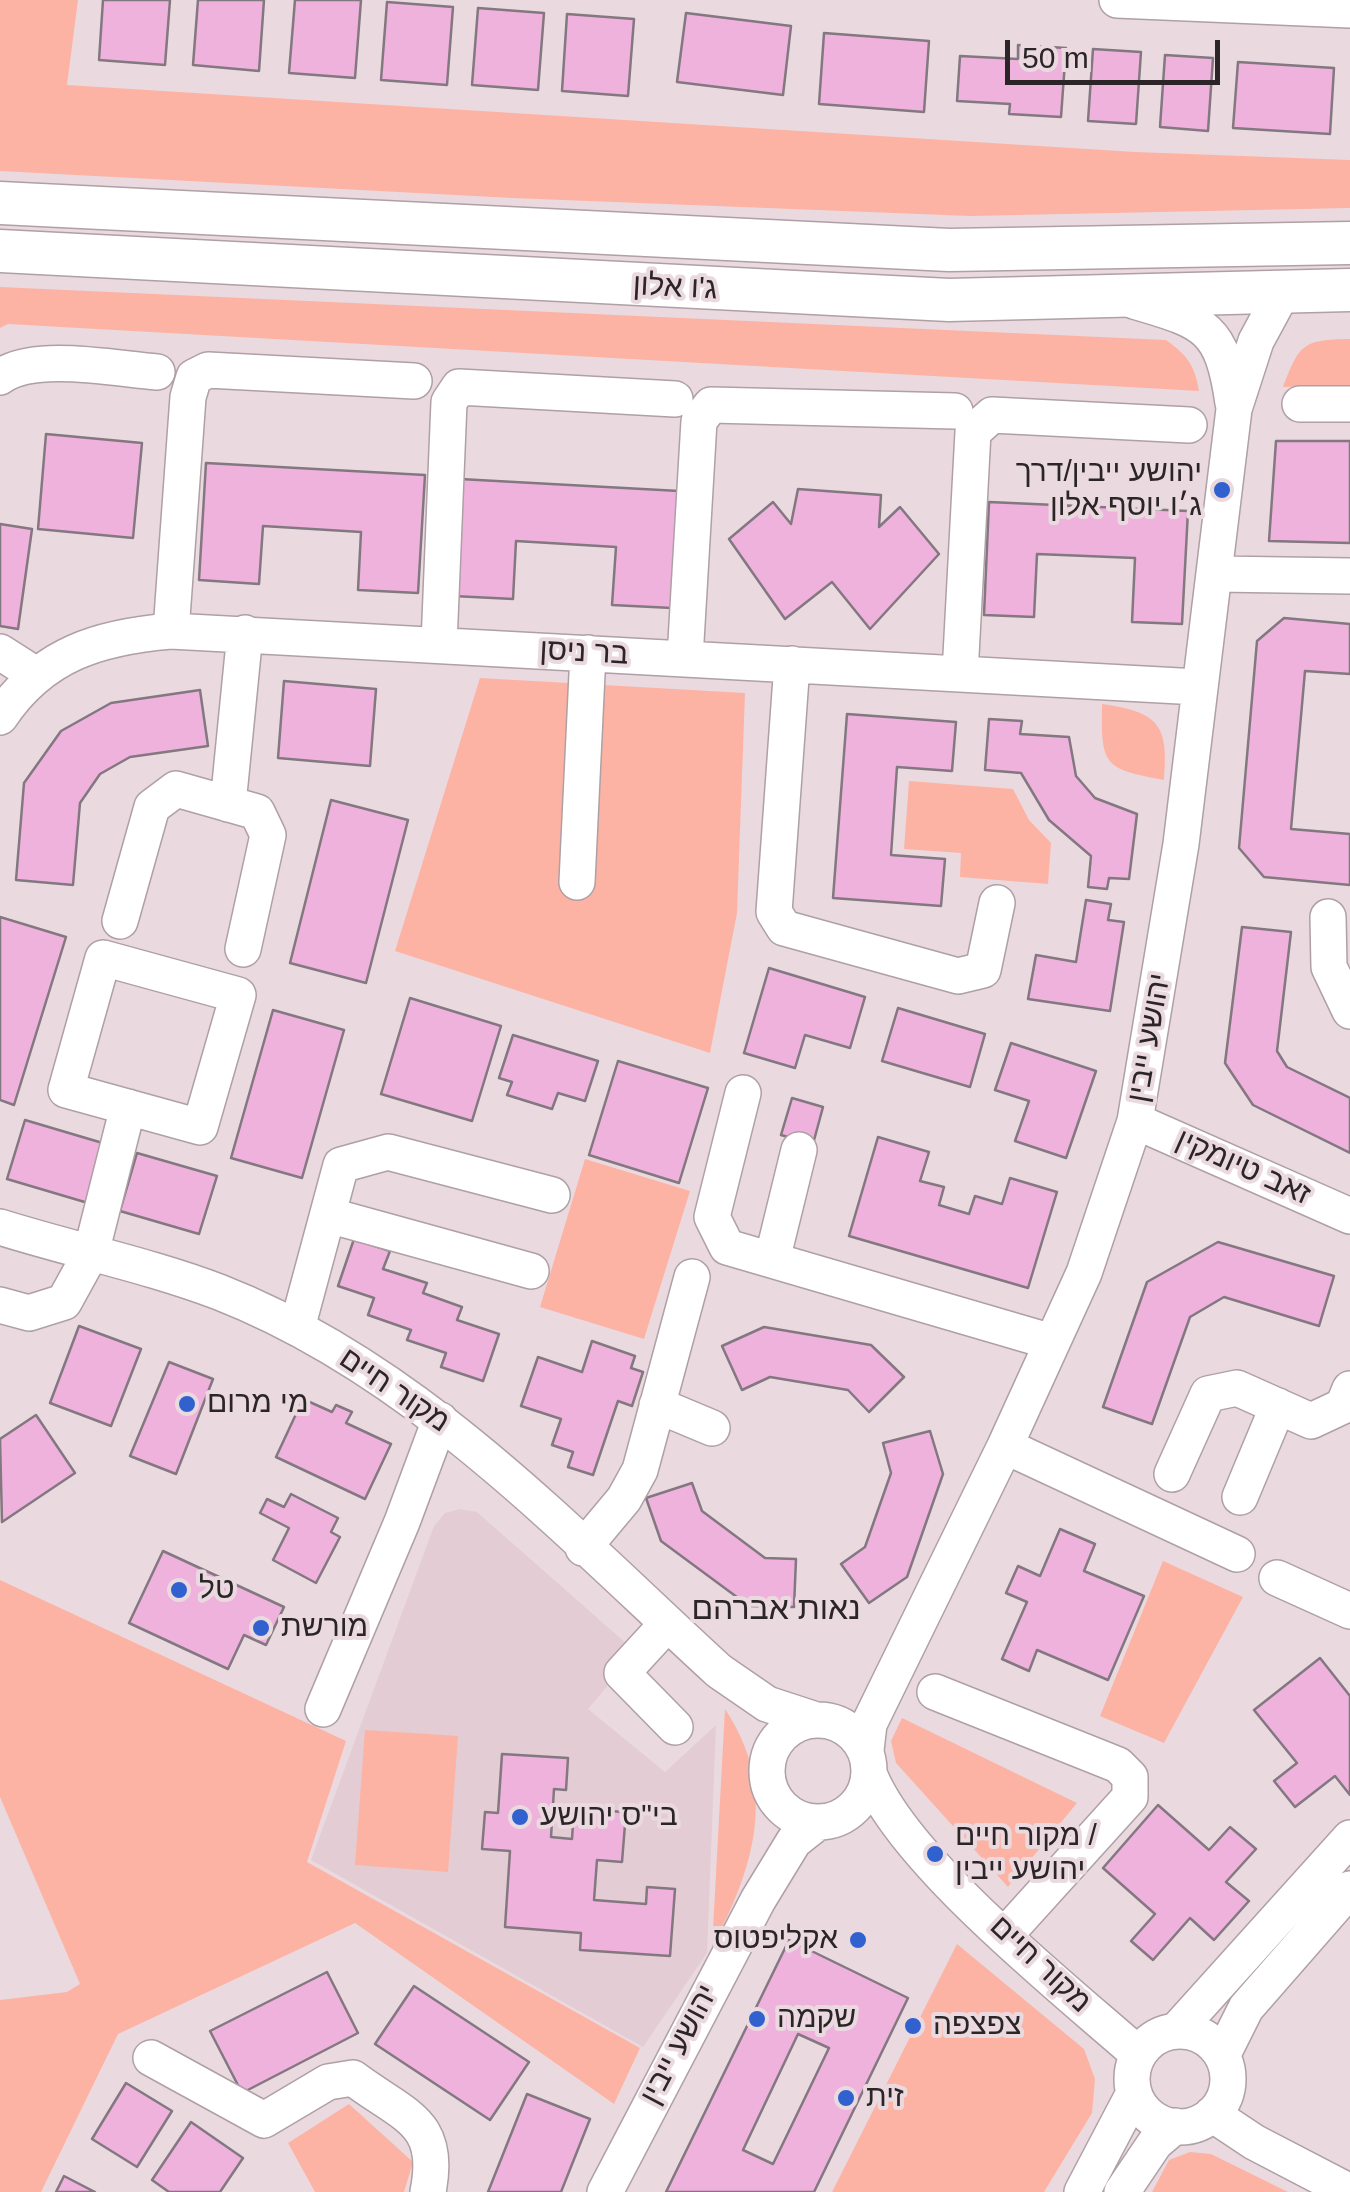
<!DOCTYPE html>
<meta charset="utf-8">
<style>
body{margin:0}
#map{position:relative;width:1350px;height:2192px;overflow:hidden;background:#eadae0;font-family:Arial,sans-serif}
canvas{display:block}
.scale{position:absolute;left:1005px;top:40px;width:215px;height:45px;box-sizing:border-box;border:5px solid #2b2527;border-top:0;padding-left:12px;font-size:30px;line-height:35px;white-space:nowrap;color:#2b2527;-webkit-text-stroke:8px #eadae0;paint-order:stroke}
</style>
<div id="map">
<canvas width="1350" height="2192"></canvas>
<div class="scale">50 m</div>
</div>
<script>
const ctx = document.querySelector('canvas').getContext('2d');
ctx.lineJoin = 'round';
function fillPath(path, color) { ctx.fillStyle = color; ctx.fill(path, 'evenodd'); }
function stroke(path, color, width, dash) { ctx.strokeStyle = color; ctx.lineWidth = width; ctx.lineCap = dash ? 'butt' : 'round'; ctx.setLineDash(dash || []); ctx.stroke(path); }
function label(font, color, halo, rows, align = 'center') {
  ctx.font = font + ' Arial,"Noto Sans Hebrew",sans-serif'; ctx.lineWidth = 8; ctx.setLineDash([]); ctx.textBaseline = 'middle'; ctx.strokeStyle = halo; ctx.fillStyle = color; for (const [text, x, y, turn = 0] of rows) {
    ctx.save(); ctx.translate(x, y); ctx.rotate((+turn || 0) * Math.PI / 180); ctx.textAlign = isNaN(turn) ? turn : align; if (halo) ctx.strokeText(text, 0, 0); ctx.fillText(text, 0, 0); ctx.restore();
  }
}
fillPath(new Path2D(`
 M460,1509L477,1512L636,1652L588,1709L665,1772L716,1725L707,1953L643,2047L311,1860L434,1526L445,1513Z`), '#e3ccd3');
fillPath(new Path2D(`
 M0,0H78L67,85L1135,152L1350,160V208L970,216L512,198L0,171Z
 M0,287L1166,340C1187,355 1195,365 1199,391L8,324L0,328Z
 M1350,339V386L1283,387C1300,343 1303,340 1350,339Z
 M480,678L745,693L737,913L710,1053L395,951Z
 M1102,704C1158,712 1169,724 1164,780C1103,769 1101,765 1102,704Z
 M909,781L1013,789L1029,820L1051,843L1048,884L960,877L961,853L904,849Z
 M585,1159L690,1191L644,1339L540,1307Z
 M1163,1561L1243,1597L1164,1743L1100,1716Z
 M0,1580L346,1741L307,1862L640,2048L614,2104L355,1923L118,2034L41,2192H0V2000L67,1992L80,1984L0,1797Z
 M725,1709C779,1790 754,1868 712,1947Z
 M902,1718L1077,1803L1008,1887L896,1763L891,1741Z
 M365,1730L458,1736L448,1872L355,1865Z
 M957,1944L1084,2049L1095,2079L1092,2113L1044,2192H832Z
 M349,2104L413,2162L404,2192H315L288,2143Z
 M1190,2152L1211,2154L1288,2192H1152L1169,2160Z`), '#fcb3a4');
const building = new Path2D(`
 M103,0H170L165,65L99,60Z
 M198,0H264L259,71L193,65Z
 M295,0H361L355,78L289,73Z
 M387,2L453,7L447,85L381,80Z
 M478,8L544,13L538,90L472,85Z
 M686,13L791,26L783,95L677,82Z
 M567,14L634,19L628,96L562,91Z
 M824,33L929,41L924,112L819,104Z
 M1018,45L1066,48L1061,117L1009,114L1010,104L957,101L960,56L1018,59Z
 M1093,49L1141,52L1136,124L1088,121Z
 M1165,55L1213,58L1208,131L1160,127Z
 M1238,62L1334,68L1330,134L1233,128Z
 M46,434L142,443L133,538L38,529Z
 M1276,441H1350V543L1269,541Z
 M206,463L425,475L418,593L358,590L361,532L263,526L259,584L199,580Z
 M460,479L679,491L672,608L612,605L616,547L516,541L513,599L453,596Z
 M798,489L881,495L879,527L900,507L939,554L870,629L832,582L785,619L729,539L773,502L791,524Z
 M989,502L1188,511L1182,624L1132,622L1135,558L1037,554L1034,617L984,615Z
 M0,524L32,529L18,629L0,626Z
 M1284,618L1350,624V674L1305,671L1291,829L1350,834V885L1264,877L1239,848L1257,641Z
 M284,681L376,689L370,766L278,758Z
 M200,690L208,746L130,757L100,774L80,803L73,885L16,880L24,783L61,731L111,703Z
 M847,714L956,722L952,771L897,767L891,855L945,859L941,906L833,898Z
 M989,719L1022,721L1020,734L1069,737L1076,776L1095,798L1137,814L1129,879L1109,878L1107,889L1088,887L1091,856L1049,820L1021,773L985,770Z
 M331,800L408,820L366,983L290,963Z
 M1086,900L1111,904L1108,920L1124,922L1110,1011L1028,999L1036,955L1076,962Z
 M0,917L66,937L14,1105L0,1100Z
 M1242,927L1291,932L1277,1051L1287,1067L1350,1098V1153L1253,1105L1225,1063Z
 M769,968L865,997L850,1048L805,1035L795,1068L744,1053Z
 M410,998L501,1026L472,1121L381,1094Z
 M898,1008L985,1034L970,1087L882,1061Z
 M273,1010L344,1030L302,1178L231,1158Z
 M513,1035L598,1061L585,1101L558,1093L552,1109L507,1095L512,1082L499,1078Z
 M1011,1043L1096,1071L1066,1158L1015,1141L1029,1101L995,1090Z
 M618,1061L708,1088L679,1183L589,1155Z
 M792,1098L823,1107L813,1144L781,1135Z
 M25,1120L106,1144L88,1203L7,1179Z
 M878,1137L929,1152L920,1181L944,1187L939,1205L969,1214L975,1196L1002,1204L1010,1178L1057,1192L1028,1288L849,1236Z
 M137,1153L217,1176L199,1234L120,1211Z
 M354,1239L390,1251L383,1269L427,1283L423,1293L462,1307L457,1320L499,1334L483,1381L441,1367L446,1353L407,1340L411,1330L368,1315L374,1298L338,1286Z
 M1218,1242L1334,1276L1319,1326L1224,1297L1190,1317L1152,1424L1103,1407L1147,1282Z
 M79,1326L141,1349L111,1426L50,1403Z
 M764,1327L871,1345L904,1377L869,1412L848,1390L770,1377L742,1390L722,1346Z
 M592,1341L635,1356L631,1368L643,1372L632,1406L618,1401L593,1475L568,1467L573,1452L552,1445L561,1419L521,1406L538,1357L582,1372Z
 M169,1362L213,1379L176,1474L130,1456Z
 M303,1399L332,1412L336,1405L352,1412L346,1423L391,1444L365,1499L276,1457Z
 M36,1415L75,1473L2,1522L0,1439Z
 M930,1431L943,1474L907,1577L869,1603L841,1564L865,1547L891,1473L883,1443Z
 M692,1483L702,1511L765,1558L796,1559L794,1607L749,1606L661,1541L646,1498Z
 M291,1494L338,1518L331,1532L340,1537L316,1583L273,1560L289,1528L260,1513L267,1499L284,1507Z
 M1060,1529L1095,1544L1084,1571L1144,1596L1108,1680L1037,1650L1029,1671L1002,1659L1027,1602L1006,1593L1018,1566L1040,1576Z
 M163,1551L284,1607L266,1645L244,1635L228,1669L129,1623Z
 M1320,1658L1350,1696V1795L1335,1776L1295,1807L1274,1781L1297,1763L1254,1710Z
 M502,1754L568,1758L566,1790L554,1789L551,1837L572,1839L574,1809L626,1812L622,1862L597,1860L594,1900L646,1904L647,1887L675,1889L670,1956L580,1950L581,1933L505,1927L510,1851L482,1849L485,1812L498,1813Z
 M1158,1805L1209,1850L1230,1827L1256,1849L1226,1882L1249,1901L1214,1940L1190,1918L1153,1960L1131,1941L1155,1914L1103,1868Z
 M789,1940L908,1998L814,2192H666ZM798,2034L829,2048L773,2164L743,2150Z
 M327,1972L358,2033L242,2093L210,2031Z
 M414,1986L529,2062L490,2120L375,2044Z
 M126,2083L172,2111L137,2167L92,2139Z
 M527,2094L590,2119L561,2192H488Z
 M191,2122L243,2158L220,2192H169L152,2180Z
 M64,2176L95,2192H56Z`);
fillPath(building, '#eeb2dd');
stroke(building, '#837780', 2.5);
const minor = new Path2D(`
 M1117,0L1350,10
 M1134,301C1205,322 1222,326 1233,403
 M0,377C34,352 116,369 157,372
 M1300,404H1350
 M1217,574L1350,576
 M171,631L188,397L194,377L208,370L414,381
 M439,644L449,402L459,387L675,399
 M0,652L36,675
 M685,658L699,421L711,405L955,411
 M792,664L774,912L784,928L958,976L983,970L997,903
 M960,674L973,432L992,415L1189,425
 M0,717C42,654 99,637 171,631L1198,687
 M228,804L245,633
 M577,882L588,653
 M1328,917L1329,967L1350,1011
 M120,921L152,807L176,789L257,812L268,835L243,949
 M103,958L238,995L200,1127L66,1090Z
 M743,1093L712,1217L727,1247L1052,1342
 M1135,1121L1350,1216
 M328,1215L531,1271
 M0,1227C73,1250 148,1265 219,1292C416,1369 566,1531 719,1671L767,1704L816,1720
 M772,1260L799,1150
 M0,1305L29,1313L64,1302L91,1253L128,1107
 M297,1328L341,1165L388,1152L552,1195
 M657,1405L712,1428
 M1005,1446L1237,1554
 M1172,1474L1208,1394L1237,1388L1311,1421L1343,1406L1350,1389
 M1240,1497L1278,1406
 M583,1548L624,1499L640,1470L692,1277
 M1277,1578L1350,1611
 M667,1624L622,1673L675,1727
 M935,1692L1118,1765L1130,1777V1797L1006,1934
 M323,1709L402,1522L440,1420
 M767 1771a51 51 0 1 1 102 0a51 51 0 1 1-102 0Z
 M866,1750L869,1724L1005,1446L1084,1273L1135,1121L1181,844L1234,409L1256,341L1282,293
 M870,1776C906,1863 1064,1989 1138,2054
 M1176,2031L1350,1838
 M1132 2079a48 48 0 1 1 96 0a48 48 0 1 1-96 0Z
 M1222,2056L1246,2008L1350,1889
 M151,2058L264,2120L328,2082L353,2078C405,2117 442,2121 428,2192
 M1212,2114L1254,2142L1350,2192
 M605,2192L758,1900L794,1841L818,1822
 M1082,2192L1134,2093
 M1122,2192L1155,2143L1175,2126`);
const major = new Path2D(`
 M0,203L949,250L1350,243
 M0,251L949,300L1350,290`);
stroke(minor, '#afa0a5', 38);
stroke(major, '#afa0a5', 45);
stroke(minor, '#fff', 35);
stroke(major, '#fff', 42);
for (const [x, y, r, color] of [
 [1222,490,10,"#3160cf"],
 [187,1404,10,"#3160cf"],
 [179,1590,10,"#3160cf"],
 [261,1628,10,"#3160cf"],
 [520,1817,10,"#3160cf"],
 [935,1854,10,"#3160cf"],
 [858,1940,10,"#3160cf"],
 [757,2019,10,"#3160cf"],
 [913,2026,10,"#3160cf"],
 [846,2098,10,"#3160cf"]
]) { const dot = new Path2D(); dot.arc(x, y, r, 0, 2 * Math.PI); ctx.fillStyle = color; ctx.fill(dot); stroke(dot, '#eadae0', 4); }
label('30px', '#2b2527', '#eadae0', [
 ["ג'ו אלון",675,288,3],
 ["בר ניסן",584,653,3],
 ["יהושע ייבין",1150,1038,-80],
 ["זאב טיומקין",1243,1168,24],
 ["מקור חיים",394,1391,34],
 ["מקור חיים",1040,1965,43],
 ["יהושע ייבין",680,2045,-62]
]);
label('30px', '#2b2527', '#eadae0', [
 ["יהושע ייבין/דרך",1202,473,"right"],
 ["ג׳ו יוסף אלון",1202,507,"right"],
 ["מי מרום",207,1404],
 ["טל",199,1590],
 ["מורשת",281,1628],
 ["בי\"ס יהושע",540,1817],
 ["מקור חיים /",955,1837],
 ["יהושע ייבין",955,1871],
 ["אקליפטוס",838,1940,"right"],
 ["שקמה",777,2019],
 ["צפצפה",933,2026],
 ["זית",866,2098]
], 'left');
label('32px', '#2b2527', '#eadae0', [
 ["נאות אברהם",776,1610]
]);
</script>
